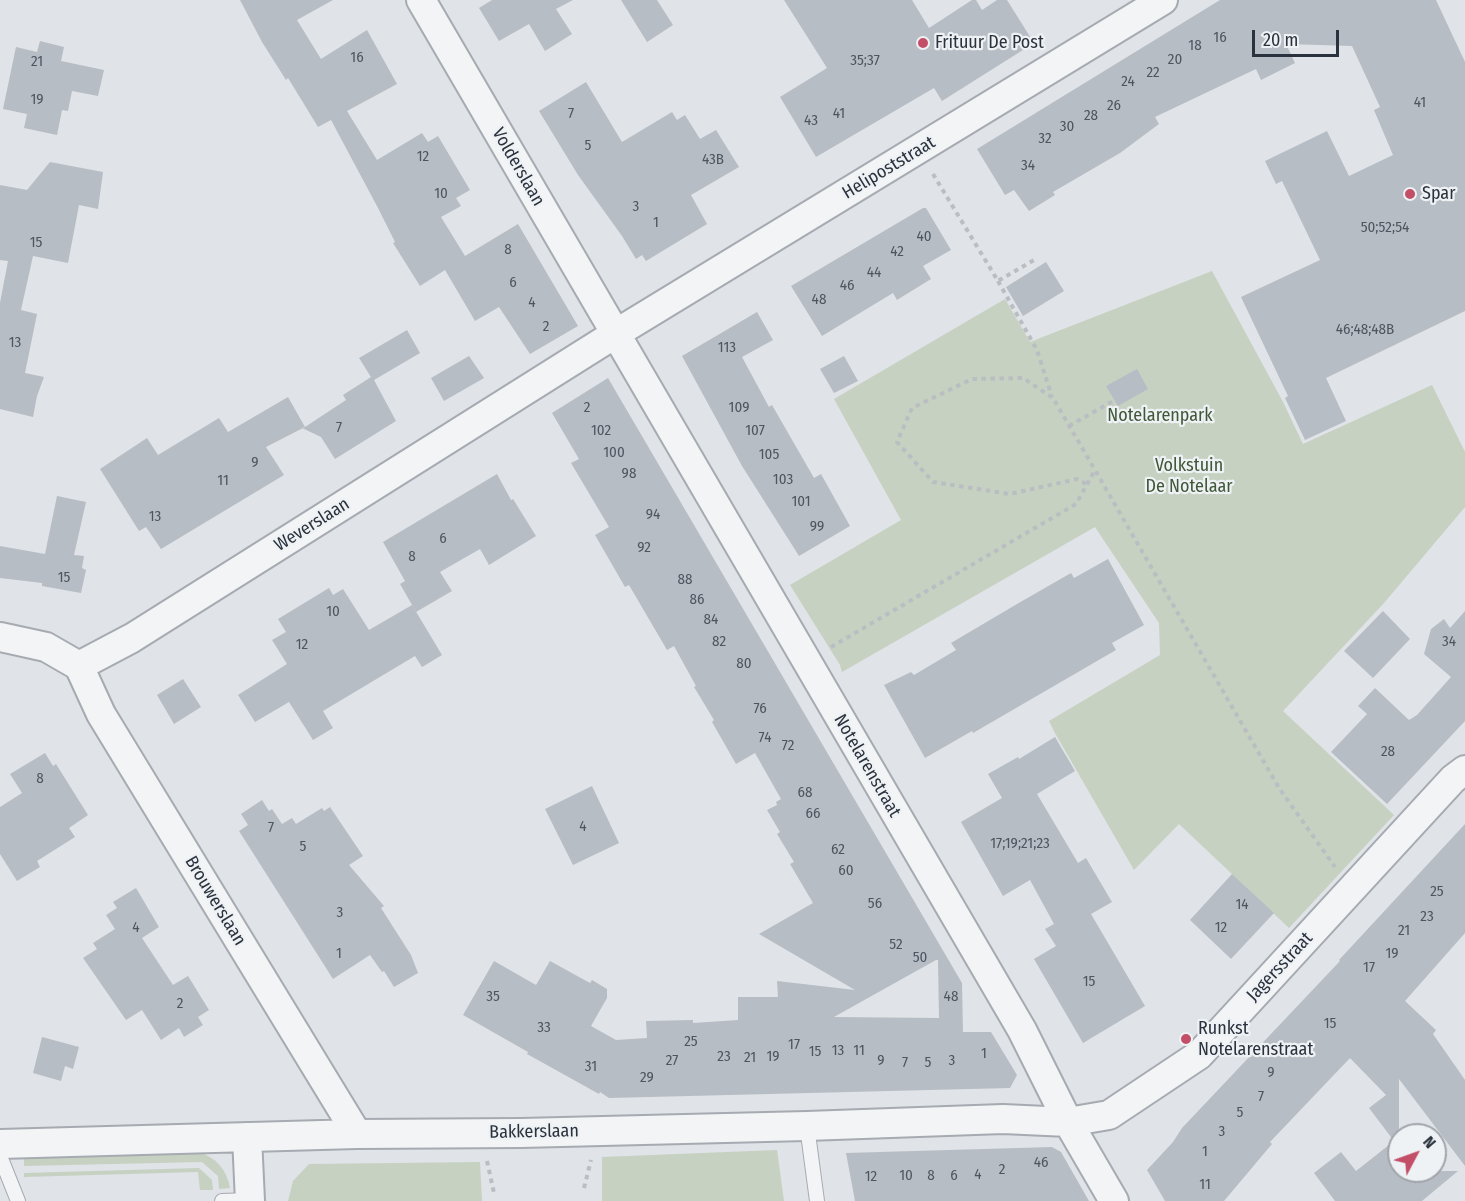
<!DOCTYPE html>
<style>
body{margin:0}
#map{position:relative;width:1465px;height:1201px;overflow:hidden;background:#e0e3e7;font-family:"Fira Sans Condensed",sans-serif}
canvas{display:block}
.north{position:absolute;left:1387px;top:1123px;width:60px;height:60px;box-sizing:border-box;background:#eff2f5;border:2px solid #a0a5ab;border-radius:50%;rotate:49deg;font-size:16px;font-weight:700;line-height:24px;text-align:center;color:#2a323d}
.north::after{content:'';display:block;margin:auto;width:21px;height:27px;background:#c34e68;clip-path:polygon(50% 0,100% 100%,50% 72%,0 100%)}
.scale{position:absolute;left:1252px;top:30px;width:87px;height:27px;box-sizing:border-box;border:3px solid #2a323d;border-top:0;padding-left:8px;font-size:18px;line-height:21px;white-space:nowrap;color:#2a323d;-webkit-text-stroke:4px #eff2f5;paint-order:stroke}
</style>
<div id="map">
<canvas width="1465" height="1201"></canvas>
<div class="north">N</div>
<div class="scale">20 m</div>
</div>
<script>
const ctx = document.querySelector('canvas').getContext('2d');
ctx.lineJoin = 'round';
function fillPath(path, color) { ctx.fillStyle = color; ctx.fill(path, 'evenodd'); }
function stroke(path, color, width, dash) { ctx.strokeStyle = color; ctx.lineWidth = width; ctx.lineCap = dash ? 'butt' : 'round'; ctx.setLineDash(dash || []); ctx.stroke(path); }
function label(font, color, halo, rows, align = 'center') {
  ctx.font = font + ' "Fira Sans Condensed",sans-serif'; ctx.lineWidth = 4.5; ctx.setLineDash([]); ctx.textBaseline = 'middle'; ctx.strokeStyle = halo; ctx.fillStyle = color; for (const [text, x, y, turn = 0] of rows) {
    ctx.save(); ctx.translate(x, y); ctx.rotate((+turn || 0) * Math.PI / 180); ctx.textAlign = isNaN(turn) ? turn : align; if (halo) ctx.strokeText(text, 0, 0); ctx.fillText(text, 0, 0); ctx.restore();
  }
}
fillPath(new Path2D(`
 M1212,271L1283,402L1303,444L1432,385L1465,452V507L1384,603L1283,711L1394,815L1289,928L1179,824L1134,870L1055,733L1049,721L1160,655L1159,623L1095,527L842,672L840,665L790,585L901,520L834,399L1005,299L1030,342Z
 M777,1150L784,1201H602V1157Z
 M198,1152C216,1157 227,1170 230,1188L219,1189L218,1176L202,1162L24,1166V1158Z
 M480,1162L482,1201H288L293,1181L309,1164Z
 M199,1168L212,1180L213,1190H200L198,1172L24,1177V1173Z`), '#c6d1c1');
fillPath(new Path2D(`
 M240,0H333L297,20L321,59L367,30L397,84L347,111L377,160L422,133L428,142L438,136L470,190L456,198L461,206L441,217L465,256L518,224L578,326L530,354L499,307L475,321L445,270L420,286L393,243L395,242L378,208L331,120L318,127L288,78L286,80L262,42Z
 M492,0H573L556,9L572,34L545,51L529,24L499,41L479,8Z
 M621,0H657L673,25L647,42Z
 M784,0H912L929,28L972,0H976L982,10L997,0H1007L1034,43L942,101L934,88L816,157L780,97L827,68Z
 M1220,0H1436L1465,62V311L1326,378L1346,421L1305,440L1285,398L1288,396L1241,297L1320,260L1282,181L1276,184L1265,161L1327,131L1349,176L1393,155L1374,110L1380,107L1352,46L1286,44L1295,63L1261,80L1256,69L1155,117L1159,124L1120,153L1053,192L1055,195L1029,211L1014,190L1005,195L977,149Z
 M40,41L64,47L61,61L104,70L98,96L72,91L68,111L62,110L57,135L24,128L27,114L3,109L16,47L37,52Z
 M586,82L622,142L672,112L677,120L685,115L700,139L716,130L739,167L691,195L707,224L646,261L642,255L636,259L622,236L578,175L539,111Z
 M50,162L103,172L98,209L79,205L68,263L33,256L21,310L37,314L25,373L44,377L37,396L33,417L0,409V303L8,261L0,260V185L27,190Z
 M923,208H926L951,250L923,266L931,279L897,300L893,293L822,336L791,286Z
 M1046,262L1064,291L1023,316L1006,287Z
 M757,312L773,340L742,357L769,407L772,405L814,478L821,474L850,526L799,556L742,466L682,356Z
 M407,330L420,353L374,380L396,421L335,459L321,437L302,428L305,427L266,447L284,475L161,549L146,527L139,531L100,469L147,438L158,455L219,418L228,432L288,397L305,427L346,400L343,395L371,377L359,358Z
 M469,356L484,378L444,401L431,378Z
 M844,356L858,381L834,393L820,369Z
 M1137,369L1148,389L1118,406L1106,386Z
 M608,378L962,983L963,1032H991L1017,1075L1010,1088L609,1098L600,1092L599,1094L527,1054L528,1052L463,1015L494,961L536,985L550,961L590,983L592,980L607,989V998L591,1026L616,1040L647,1038L646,1021L693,1020V1023L738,1020V997H778L777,981L855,990L759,934L813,903L790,864L794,862L777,834L780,832L767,810L777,805L776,802L781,799L755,753L736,764L712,722L714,720L694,687L696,686L674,646L667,650L629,585L625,587L595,535L609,527L571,463L579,459L552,413ZM938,960L939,1018L834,1017L936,960Z
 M497,474L511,500L513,499L536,536L489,565L480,549L440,572L452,591L416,612L400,584L405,581L383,542Z
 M57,496L86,502L74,555L84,556L82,568L86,570L81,593L42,586V583L0,578V546L45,554Z
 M1108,559L1144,625L1112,643L1116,650L973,733L972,731L925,758L884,685L911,672L914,675L956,650L951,643L1017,604L1071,573L1074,578Z
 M329,588L333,595L343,589L369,630L412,605L442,655L422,667L415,656L323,711L333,728L313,740L289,702L255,722L238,695L287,664L272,640L286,632L278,619Z
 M1383,611L1410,639L1373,678L1344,651Z
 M1465,611V721L1387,804L1331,752L1367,714L1358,706L1375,688L1409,720L1417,715L1451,677L1424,654L1431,629L1444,619L1450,628Z
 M183,679L201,707L174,724L157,695Z
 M1055,737L1075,771L1037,794L1078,863L1086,858L1112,902L1091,914L1145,1006L1083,1043L1034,959L1056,946L1045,929L1054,924L1030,880L1003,896L961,822L1002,798L988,774L1018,757L1019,759Z
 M45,753L53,766L56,764L88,815L69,828L75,837L37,861L40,867L17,881L0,854V807L22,793L10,774Z
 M592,786L619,843L573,865L545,809Z
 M262,800L269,811L272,809L282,824L292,818L296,824L322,808L324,811L330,807L363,856L349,865L384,906L381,908L411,955L418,973L394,987L384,971L382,972L370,955L333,979L239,831L248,825L241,814Z
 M1465,824V933L1405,1001L1436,1030L1433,1034L1465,1080V1166L1399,1079V1171H1458L1422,1201H1335L1314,1173L1341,1152L1356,1171L1394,1141L1369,1108L1386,1095L1350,1058L1270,1142L1272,1144L1224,1201H1165L1147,1170L1173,1142L1182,1128L1340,961L1339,960Z
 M1232,874L1274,913L1231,959L1190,920Z
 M136,888L159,927L142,938L173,985L188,976L209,1010L198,1017L203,1025L184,1037L179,1028L161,1040L142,1010L126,1020L83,958L97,949L93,943L115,929L106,915L117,908L113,902Z
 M42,1037L79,1047L73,1069L65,1066L61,1081L33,1073Z
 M1052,1147L1061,1152L1089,1201H855L846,1153Z`), '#b7bdc4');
const service = new Path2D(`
 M807,1126L817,1201
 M0,1156L18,1201
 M222,1201L250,1200`);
const minor = new Path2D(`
 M421,0L1022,1030L1068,1122L1114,1201
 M0,637L46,647L79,666L132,638L615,334L1163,0
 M79,666L101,714L357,1134
 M247,1137L250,1201
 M0,1144L357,1134L521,1133L807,1126L1003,1119L1068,1122L1109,1115L1199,1055L1453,779L1465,770`);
stroke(service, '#a6aab1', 16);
stroke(minor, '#a6aab1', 32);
stroke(new Path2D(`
 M933,174L998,281L1034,260
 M998,281L1037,350L1052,397
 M1069,426L1115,400
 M1086,484L1077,479L1010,494L933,482L897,442L912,408L972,379L1023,378L1053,398L1095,470
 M831,647L1076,504L1095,470L1279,788L1335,867
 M487,1161L494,1193
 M584,1188L591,1160`), '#babec2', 4, [4.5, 4.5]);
stroke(service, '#f2f4f6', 14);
stroke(minor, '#f2f4f6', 28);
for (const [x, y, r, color] of [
 [923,43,6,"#c34e68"],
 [1410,194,6,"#c34e68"],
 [1186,1039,6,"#c34e68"]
]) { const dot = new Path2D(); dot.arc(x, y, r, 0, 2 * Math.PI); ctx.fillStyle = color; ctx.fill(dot); stroke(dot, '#eff2f5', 2); }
label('15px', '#4d555f', null, [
 ["16",1220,38],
 ["18",1195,46],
 ["16",357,58],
 ["20",1175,60],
 ["35;37",865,61],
 ["21",37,62],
 ["22",1153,73],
 ["24",1128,82],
 ["19",37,100],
 ["41",1420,103],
 ["26",1114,106],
 ["7",571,114],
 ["41",839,114],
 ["28",1091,116],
 ["43",811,121],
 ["30",1067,127],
 ["32",1045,139],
 ["5",588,146],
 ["12",423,157],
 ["43B",713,160],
 ["34",1028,166],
 ["10",441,194],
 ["3",636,207],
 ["1",656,223],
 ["50;52;54",1385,228],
 ["40",924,237],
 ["15",36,243],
 ["8",508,250],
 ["42",897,252],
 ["44",874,273],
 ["6",513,283],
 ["46",847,286],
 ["48",819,300],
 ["4",532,303],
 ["2",546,327],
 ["46;48;48B",1365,330],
 ["13",15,343],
 ["113",727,348],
 ["2",587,408],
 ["109",739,408],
 ["7",339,428],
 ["102",601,431],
 ["107",755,431],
 ["100",614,453],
 ["105",769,455],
 ["9",255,463],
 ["98",629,474],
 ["103",783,480],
 ["11",223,481],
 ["101",801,502],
 ["94",653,515],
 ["13",155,517],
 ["99",817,527],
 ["6",443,539],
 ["92",644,548],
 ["8",412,557],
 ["15",64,578],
 ["88",685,580],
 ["86",697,600],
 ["10",333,612],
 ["84",711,620],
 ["82",719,642],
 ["34",1449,642],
 ["12",302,645],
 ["80",744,664],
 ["76",760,709],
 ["74",765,738],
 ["72",788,746],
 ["28",1388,752],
 ["8",40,779],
 ["68",805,793],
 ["66",813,814],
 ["4",583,827],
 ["7",271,828],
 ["17;19;21;23",1020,844],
 ["5",303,847],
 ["62",838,850],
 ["60",846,871],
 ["25",1437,892],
 ["56",875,904],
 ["14",1242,905],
 ["3",340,913],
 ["23",1427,917],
 ["4",136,928],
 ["12",1221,928],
 ["21",1404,931],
 ["52",896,945],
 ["1",339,954],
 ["19",1392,954],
 ["50",920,958],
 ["17",1369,968],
 ["15",1089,982],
 ["35",493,997],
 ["48",951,997],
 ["2",180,1004],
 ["15",1330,1024],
 ["33",544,1028],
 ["25",691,1042],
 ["17",794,1045],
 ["13",838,1051],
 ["11",859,1051],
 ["15",815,1052],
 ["1",984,1054],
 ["23",724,1057],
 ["19",773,1057],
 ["21",750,1058],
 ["27",672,1061],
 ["9",881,1061],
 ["3",952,1061],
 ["7",905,1063],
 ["5",928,1063],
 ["31",591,1067],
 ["9",1271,1073],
 ["29",647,1078],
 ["7",1261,1097],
 ["5",1240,1113],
 ["3",1222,1132],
 ["1",1205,1152],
 ["46",1041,1163],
 ["2",1002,1170],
 ["4",978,1175],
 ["10",906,1176],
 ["8",931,1176],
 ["6",954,1176],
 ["12",871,1177],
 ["11",1205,1185]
]);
label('18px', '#2a323d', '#eff2f5', [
 ["Frituur De Post",935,43],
 ["Spar",1422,194],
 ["Runkst",1198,1029],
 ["Notelarenstraat",1198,1050]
], 'left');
label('18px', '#2a323d', '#eff2f5', [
 ["Volderslaan",518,167,60],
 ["Helipoststraat",889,168,-31],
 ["Weverslaan",312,525,-32],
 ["Notelarenstraat",867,766,60],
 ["Brouwerslaan",215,901,59],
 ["Jagersstraat",1280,967,-47],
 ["Bakkerslaan",534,1132,-1]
]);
label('18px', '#405838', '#eff2f5', [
 ["Notelarenpark",1160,416],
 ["Volkstuin",1189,466],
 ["De Notelaar",1189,487]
]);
</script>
